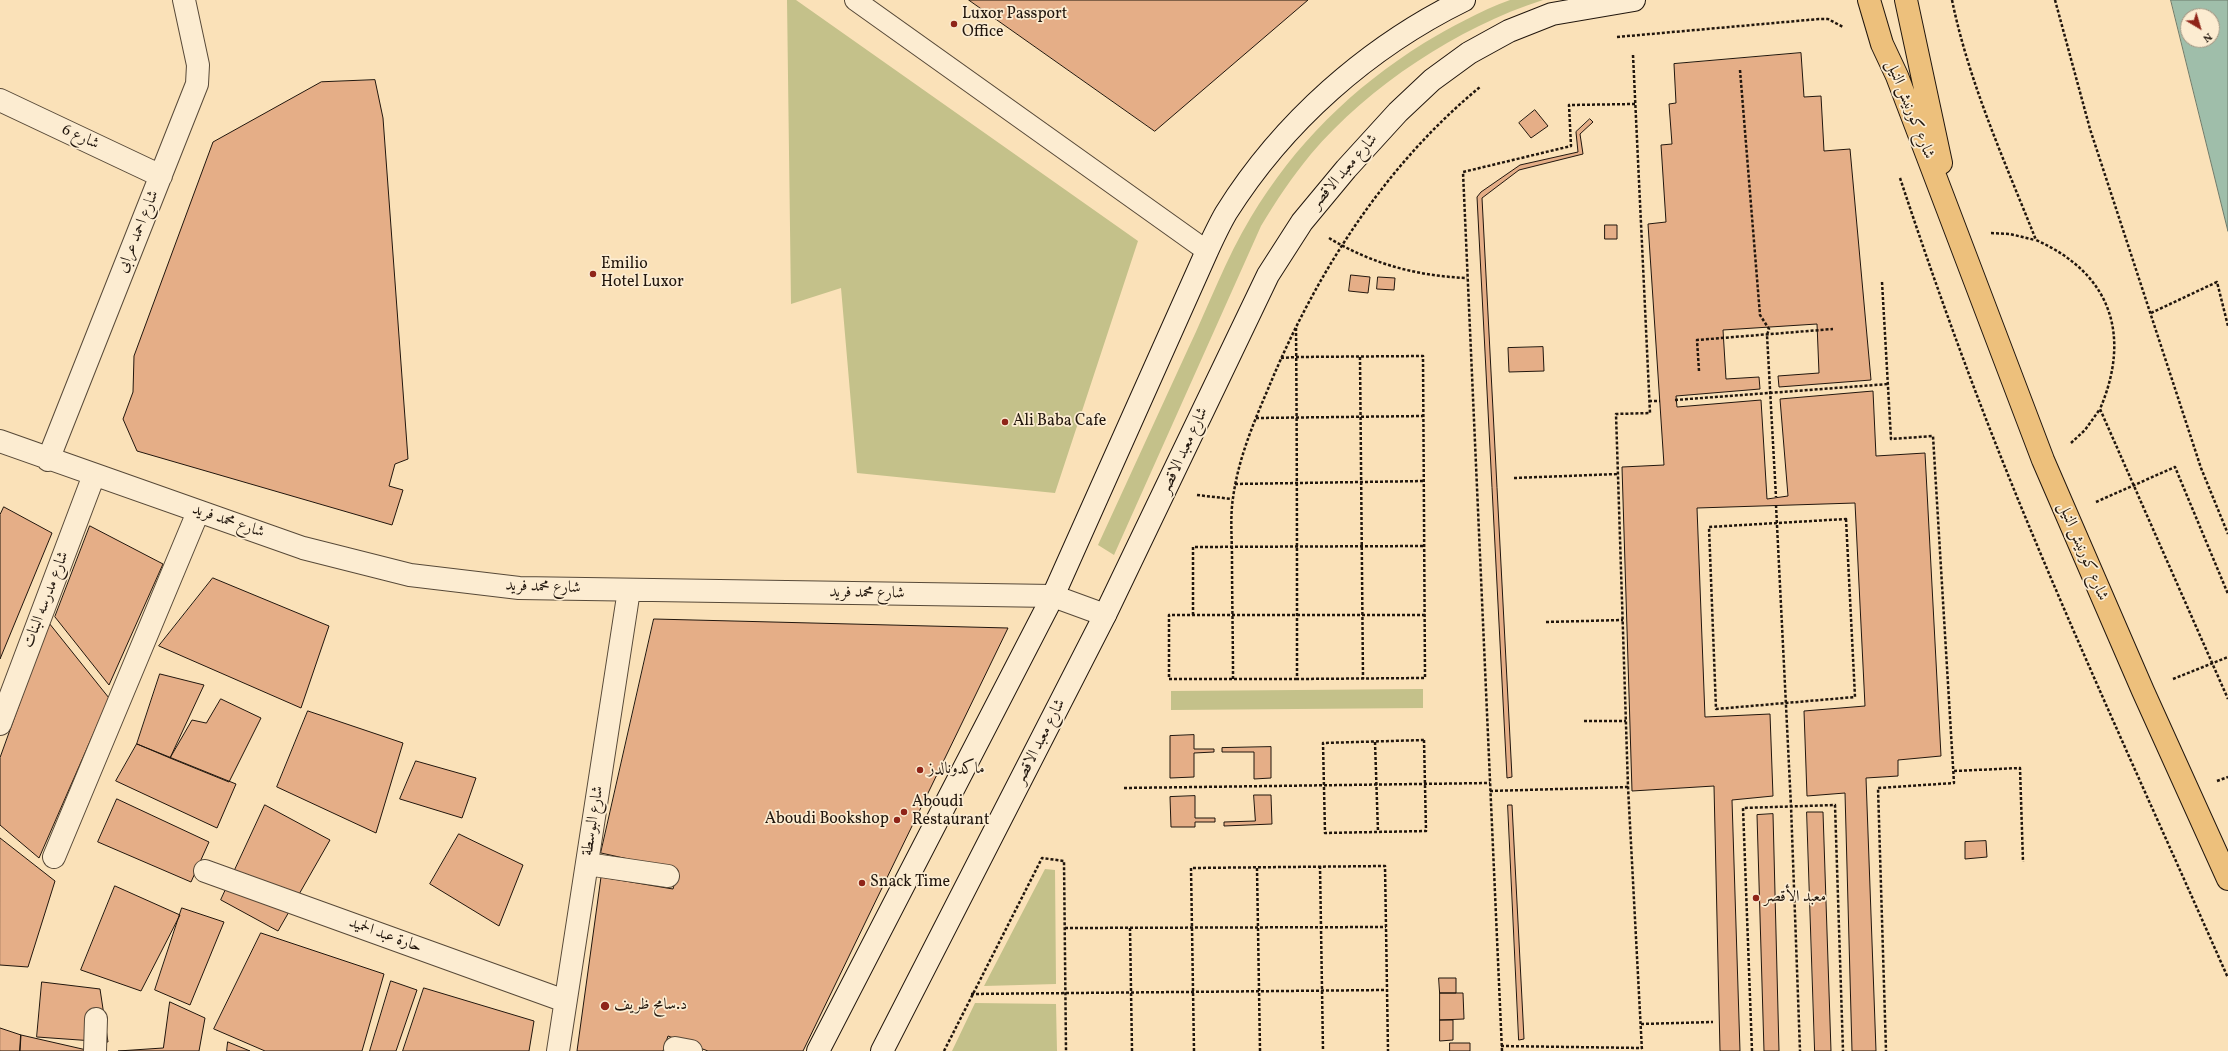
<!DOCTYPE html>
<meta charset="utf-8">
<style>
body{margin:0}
#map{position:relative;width:2228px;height:1051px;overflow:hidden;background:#fae1b8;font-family:Vollkorn,serif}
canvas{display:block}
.north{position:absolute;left:2180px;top:8px;width:40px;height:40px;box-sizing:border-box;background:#fcecd1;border:1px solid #a49683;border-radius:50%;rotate:142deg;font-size:11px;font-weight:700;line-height:16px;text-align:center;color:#21160d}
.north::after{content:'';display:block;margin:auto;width:14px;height:18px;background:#8f2418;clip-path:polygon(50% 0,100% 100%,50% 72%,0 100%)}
</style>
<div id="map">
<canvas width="2228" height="1051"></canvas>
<div class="north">N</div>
</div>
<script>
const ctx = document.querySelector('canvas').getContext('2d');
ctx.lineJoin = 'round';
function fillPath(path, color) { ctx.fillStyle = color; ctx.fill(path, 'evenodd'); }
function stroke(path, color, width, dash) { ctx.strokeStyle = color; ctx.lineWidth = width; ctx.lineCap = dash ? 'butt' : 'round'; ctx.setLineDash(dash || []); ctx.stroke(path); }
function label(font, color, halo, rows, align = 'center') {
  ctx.font = font + ' Vollkorn,Amiri,serif'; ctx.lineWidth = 3.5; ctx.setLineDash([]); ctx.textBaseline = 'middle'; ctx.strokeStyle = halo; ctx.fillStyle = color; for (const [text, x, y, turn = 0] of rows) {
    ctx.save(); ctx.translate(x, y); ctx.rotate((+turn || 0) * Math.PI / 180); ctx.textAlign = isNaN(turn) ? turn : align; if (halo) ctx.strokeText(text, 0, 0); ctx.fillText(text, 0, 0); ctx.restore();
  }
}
fillPath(new Path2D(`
 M787,0H796L1138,241L1055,493L857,473L841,288L791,304Z
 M1510,0H1543C1458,27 1369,86 1311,154C1292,177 1276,201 1261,226L1114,555L1098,545C1128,480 1158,414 1188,349C1209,305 1226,258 1251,217C1295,144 1352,88 1424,43C1451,27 1480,11 1510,0Z
 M1423,689V708L1171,710V691Z
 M1045,869L1055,870L1056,984L984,986Z
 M975,1003L1056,1004L1057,1051H952Z`), '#c4c18a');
const water = new Path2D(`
 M2171,0H2228V231ZM2188,16H2212V40H2188Z`);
fillPath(water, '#9fbeaa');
stroke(water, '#6d7b6b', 1);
const building = new Path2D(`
 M969,0H1308L1155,131Z
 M1801,53L1804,97L1821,96L1824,151L1850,149L1871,380L1779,387L1778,376L1819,373L1817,324L1723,330L1726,379L1759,377L1760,389L1676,396L1677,407L1761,400L1767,499L1788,496L1780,399L1873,391L1876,456L1925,453L1941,756L1898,760V776L1866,778L1876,1051H1852L1845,793L1807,796L1804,711L1865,706L1855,503L1697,508L1705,717L1770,714L1773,796L1732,800L1740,1051H1720L1714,786L1632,791L1622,467L1664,465L1648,224L1666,222L1661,145L1672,144L1669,104L1676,103L1674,64Z
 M375,80L383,118L408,459L395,464L389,486L403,490L392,525L137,451L123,419L133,392L134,356L213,142L321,82Z
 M1535,110L1548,126L1531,138L1519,123Z
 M1590,119L1593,122L1580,134L1583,154L1519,170L1482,198L1512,777L1507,778L1477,197L1481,192L1520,165L1578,152L1576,132Z
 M1605,225H1617V239H1605Z
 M1351,275L1370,277L1368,293L1349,291Z
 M1378,277L1395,278L1394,290L1377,289Z
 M1543,347L1544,371L1509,372L1508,348Z
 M4,507L52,533L0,659V515Z
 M90,526L163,564L109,685L55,617Z
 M213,578L329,626L301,708L159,646Z
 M654,619L1008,628L803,1051H708L668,1036L663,1051H577L601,877L673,889L678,870L601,853Z
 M49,623L109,698L39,858L0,825V758Z
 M160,674L204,685L170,758L137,744Z
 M221,699L261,718L229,782L170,758L192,720L206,723Z
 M308,711L403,743L376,833L277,787Z
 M1194,735V749H1214V752L1194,753V777L1170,778V736Z
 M137,744L236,784L217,828L116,781Z
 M1271,747V778L1254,779V752H1222V748Z
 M416,761L476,778L462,818L400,799Z
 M1254,795H1271L1272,824L1224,826V822L1255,821Z
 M1195,796V818H1215V822H1195V827H1171L1170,797Z
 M117,799L209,842L191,882L98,842Z
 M265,805L330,840L278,931L221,900Z
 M1508,805H1512L1524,1039L1519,1040Z
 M1807,812H1823L1831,1051H1815Z
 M1773,814L1779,1051H1764L1757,815Z
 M459,834L523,865L499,926L430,884Z
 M0,838L55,881L28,967L0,965Z
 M1986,841L1987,857L1965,859V842Z
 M115,886L180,915L141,991L81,970Z
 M182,908L224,922L190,1005L155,990Z
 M261,933L384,974L362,1051H265L214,1029Z
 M1439,978H1456V993H1440Z
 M391,981L417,990L396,1051H370Z
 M42,982L100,989L108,1042L37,1037Z
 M424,988L534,1021L529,1051H403Z
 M1440,993H1463L1464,1019L1440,1020Z
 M170,1002L205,1018L199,1051H118L163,1048Z
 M1440,1020H1453V1040L1440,1041Z
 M0,1028L21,1035L20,1051H0Z
 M21,1035L91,1051H20Z
 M228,1042L250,1051H227Z
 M1450,1043H1470V1051H1450Z`);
fillPath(building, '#e5ae87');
stroke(building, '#21160d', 1);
const service = new Path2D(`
 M855,0L1207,251`);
const minor = new Path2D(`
 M0,100L161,176
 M0,441L303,548L410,575L519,588L1053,596L1105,615
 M48,460L197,84L198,65L184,0
 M0,724L94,475
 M54,857L198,512
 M587,864L668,876
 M205,871L565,1001
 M675,1048L691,1051
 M95,1051L96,1019
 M558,1051L629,590`);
const secondary = new Path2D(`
 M818,1051L1053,596L1207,251C1213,238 1219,225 1226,213C1283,122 1368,47 1464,0
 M882,1051L1105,615L1268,275L1302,222L1346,169L1398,112L1432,80L1469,53L1509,31L1552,14L1634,0`);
const primary = new Path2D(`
 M1869,0L1882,44L1897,76L2043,460L2143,691L2228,879
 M1906,0L1941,163`);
stroke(service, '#574938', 22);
stroke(minor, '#574938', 24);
stroke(secondary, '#21160d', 24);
stroke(primary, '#21160d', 24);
stroke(new Path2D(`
 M1952,0C1969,83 2005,162 2036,240C2110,273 2132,334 2100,409L2228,699
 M2055,0L2090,129L2201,468L2228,534
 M1617,37L1819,19H1828L1843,27
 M1633,55L1650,413L1616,414L1628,787L1642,1051
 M1740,70L1760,315L1769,329L1767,335L1776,497
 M1900,178C1935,284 1973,389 2015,492C2082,656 2157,817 2228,978
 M1991,233L2010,234L2035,240
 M1329,238C1372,264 1417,276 1467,278
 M1882,282L1891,439L1933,436L1954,783L1878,788L1886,1051
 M2151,313L2217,282L2228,326
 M1360,357L1363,679
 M1281,358L1296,357L1423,356L1425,678L1297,679C1297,562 1297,445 1296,328
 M1699,371L1697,340L1833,329
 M1675,400L1888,384
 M1649,401H1660
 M1256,418L1423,416
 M2071,443L2085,430L2100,409
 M1514,478L1618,474
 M1235,484L1424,481
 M1197,495L1232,499
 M2096,502L2175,467L2228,594
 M1776,505L1791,806L1800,1051
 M1846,519L1855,697L1716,709L1709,527Z
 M1193,615V547L1424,546
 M1546,622L1623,620
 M1233,679C1233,639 1232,598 1232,558C1232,538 1230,517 1233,498C1238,460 1253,424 1268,389C1315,275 1384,166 1480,87
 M1297,679H1169V615H1425
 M2173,679L2228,657
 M1584,721H1626
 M1424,740L1426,831L1325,833L1323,743Z
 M1375,742L1378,832
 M1954,771L2020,768L2023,862
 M2217,781L2228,777
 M1124,788L1490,783
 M1490,791L1628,787
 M1320,866L1323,1051
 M1257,868L1260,1051
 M1065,928L1386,927
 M1130,928L1132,1051
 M971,994L1386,990
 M1641,1024L1713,1022
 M1501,1046L1642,1048
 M944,1051L1042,858L1064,861L1066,1051
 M1194,1051L1191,868L1385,866L1388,1051
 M1502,1051L1463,172L1571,146L1569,105L1635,104
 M1752,1051L1743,808L1835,805L1843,1051`), '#21160d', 2.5, [3, 2]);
stroke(service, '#fcecd1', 20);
stroke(minor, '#fcecd1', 22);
stroke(secondary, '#fcecd1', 22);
stroke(primary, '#edc07c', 22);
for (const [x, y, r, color] of [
 [954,24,4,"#8f2418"],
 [593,274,4,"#8f2418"],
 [1005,422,4,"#8f2418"],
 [920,770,4,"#8f2418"],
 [904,812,4,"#8f2418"],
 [897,820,4,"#8f2418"],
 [862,883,4,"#8f2418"],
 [1756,898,4,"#8f2418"],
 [605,1006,5,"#8f2418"]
]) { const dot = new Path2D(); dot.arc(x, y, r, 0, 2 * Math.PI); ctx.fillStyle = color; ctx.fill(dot); stroke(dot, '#fcecd1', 1.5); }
label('16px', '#21160d', '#fcecd1', [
 ["Luxor Passport",962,15],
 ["Office",962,33],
 ["Emilio",601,265],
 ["Hotel Luxor",601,283],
 ["Ali Baba Cafe",1013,422],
 ["ماكدونالدز",928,770],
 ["Aboudi",912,803],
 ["Restaurant",912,821],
 ["Aboudi Bookshop",889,820,"right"],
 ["Snack Time",870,883],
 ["معبد الأقصر",1764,898],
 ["د.سامح ظريف",614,1006]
], 'left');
label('16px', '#21160d', '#fcecd1', [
 ["شارع كورنيش النيل",1909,110,68],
 ["شارع 6",80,138,25],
 ["شارع معبد الاقصر",1345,172,-49],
 ["شارع احمد عرابى",139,232,-68],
 ["شارع معبد الاقصر",1185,451,-65],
 ["شارع محمد فريد",228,522,19],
 ["شارع كورنيش النيل",2082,552,67],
 ["شارع محمد فريد",543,588,2],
 ["شارع محمد فريد",867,594,1],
 ["شارع مدرسه البنات",47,600,-69],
 ["شارع معبد الاقصر",1041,742,-63],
 ["شارع البوسطة",594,821,-81],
 ["حارة عبد الحميد",385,936,20]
]);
</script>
